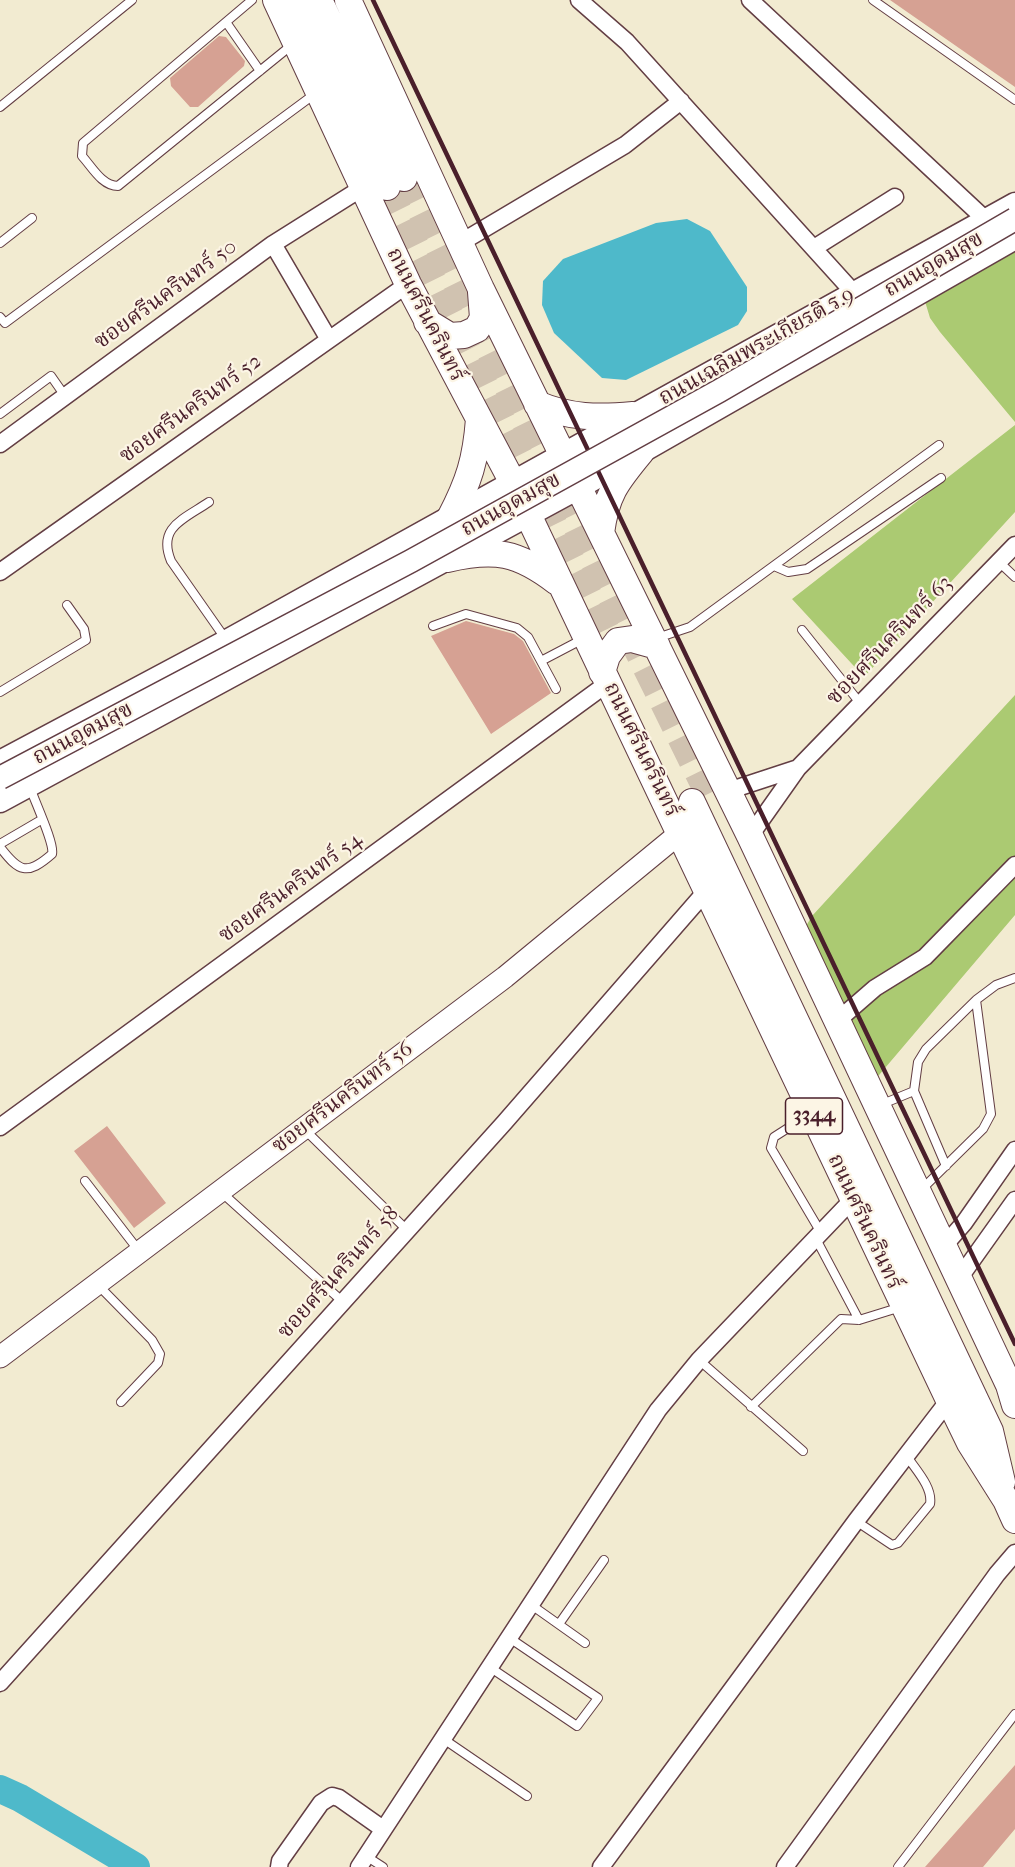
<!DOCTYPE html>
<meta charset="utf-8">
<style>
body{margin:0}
canvas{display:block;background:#f2ebd1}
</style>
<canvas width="1015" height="1867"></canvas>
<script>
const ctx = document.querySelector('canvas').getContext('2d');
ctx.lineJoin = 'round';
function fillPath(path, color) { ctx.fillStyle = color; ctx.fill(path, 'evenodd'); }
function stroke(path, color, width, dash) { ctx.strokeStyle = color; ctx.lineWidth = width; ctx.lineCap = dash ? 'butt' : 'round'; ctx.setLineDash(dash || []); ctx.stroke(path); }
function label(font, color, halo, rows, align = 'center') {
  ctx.font = font + ' "IM FELL French Canon","Noto Serif Thai",serif'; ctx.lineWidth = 4.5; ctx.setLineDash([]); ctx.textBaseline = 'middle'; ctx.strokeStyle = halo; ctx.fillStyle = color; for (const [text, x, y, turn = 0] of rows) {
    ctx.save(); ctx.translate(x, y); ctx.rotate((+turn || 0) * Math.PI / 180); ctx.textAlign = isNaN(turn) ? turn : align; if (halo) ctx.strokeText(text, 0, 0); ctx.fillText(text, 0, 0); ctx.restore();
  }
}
fillPath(new Path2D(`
 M1015,248V422L940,332L930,318L924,298Z
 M1015,425V512L864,677L792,599Z
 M1015,695V915L874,1081L806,926L812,916Z`), '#abca72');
fillPath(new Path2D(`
 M687,219L710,231L747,287V311L738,325L626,380L602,378L554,333L542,305L543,281L563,259L656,223Z`), '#4eb9ca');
stroke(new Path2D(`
 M0,1789L20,1798L136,1867`), '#4eb9ca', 28);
fillPath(new Path2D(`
 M890,0H1015V87Z
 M219,36L226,37L245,61L244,66L198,107H190L171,86L170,78Z
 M466,621L514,634L523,641L551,693L491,734L431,636Z
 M107,1126L166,1203L134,1228L74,1151Z
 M1015,1765V1829L983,1867H925Z`), '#d6a193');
stroke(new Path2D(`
 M404,178L708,794
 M387,187L620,657`), '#d0c2b0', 26, [26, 13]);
const service = new Path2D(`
 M252,0L83,143L82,156C92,167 102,186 118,186L293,44
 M873,0L1015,100
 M226,22L260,71
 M0,107L132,0
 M0,243L32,218
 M0,317L5,323L316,93
 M0,414L51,376L65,396
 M209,502C184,519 157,527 171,561L227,641
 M999,562L1015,577
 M774,566L788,572L807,569L941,478
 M433,626L466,614L517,628L528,637L556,689
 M802,630L860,703
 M657,638L690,627L939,445
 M541,661L583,639
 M0,692L86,640L84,629L67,605
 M0,844L41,820
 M0,847C19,872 27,876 52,854C55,844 34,800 30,787
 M914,1091L946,1166
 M880,1105L914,1091L918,1062L926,1049L976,1000
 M810,1114L774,1137L771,1148L820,1231
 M304,1129L407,1230
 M85,1181L139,1251
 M220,1191L343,1302
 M920,1191L983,1129L991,1114L976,1000L996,985L1015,978
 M815,1237L859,1320
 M97,1284L152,1340L160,1354L158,1363L121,1402
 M699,1360L803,1451
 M751,1407L841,1319L859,1320L901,1307
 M856,1521L892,1545L898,1543L930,1504C933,1487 915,1469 906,1455
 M530,1604L585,1643
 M559,1624L604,1560
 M488,1666L577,1726L598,1698L508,1637
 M442,1738L527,1796
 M366,1856L383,1867
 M898,1867L1015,1714`);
const minor = new Path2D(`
 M579,0L627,42L854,293
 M750,0L986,220
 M460,243L625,145L681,101
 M273,244L328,338
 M814,248L895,197
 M0,444L273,244L362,188
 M0,572L408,284
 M728,791L798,768
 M750,836L798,768L1015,545
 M837,1021L875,988L925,957L1015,865
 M0,1127L608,683
 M943,1247L964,1223L1015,1150
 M958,1280L1015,1200
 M0,1683L504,1123L707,890
 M279,1867L280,1861L321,1803L332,1796L339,1798L383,1829
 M359,1867L658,1410L699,1360L854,1198
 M601,1867L856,1521L949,1400
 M785,1867L997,1574L1015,1553`);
const tertiary = new Path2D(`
 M0,1357L505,977L680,833`);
const secondary = new Path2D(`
 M0,762L227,641L1015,204
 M0,801L578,488L1015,238`);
const primary = new Path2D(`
 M276,0L408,284L513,483L949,1400L970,1443L1006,1500L1015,1520
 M299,0L387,187
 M319,0L404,178
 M348,0L481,289L750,836L1009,1385L1015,1405
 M427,322L450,336L464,335L477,329L483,318L481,292
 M537,404C569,418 599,418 633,415
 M450,518C469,482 476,459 479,419
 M601,533C606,495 616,482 641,452
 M447,559C495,548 518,552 557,582
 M602,672L607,656L618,641L632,639L657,646
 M692,802L990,1431L1002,1482`);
stroke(service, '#633e44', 10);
stroke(minor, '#633e44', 19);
stroke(tertiary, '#633e44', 23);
stroke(secondary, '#633e44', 25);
stroke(primary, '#633e44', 28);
stroke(service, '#fff', 8);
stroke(minor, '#fff', 16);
stroke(tertiary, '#fff', 21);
stroke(secondary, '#fff', 22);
stroke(primary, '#fff', 26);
stroke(new Path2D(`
 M373,0L1015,1344`), '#4a1f2b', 4.5);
const secondaryBridge = new Path2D(`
 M0,778L411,561L719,391L1015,219`);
stroke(secondaryBridge, '#633e44', 25, []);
stroke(secondaryBridge, '#fff', 22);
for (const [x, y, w] of [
 [814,1116,57]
]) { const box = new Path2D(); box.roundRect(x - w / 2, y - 18, w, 36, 4.5); ctx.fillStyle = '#fcf5e5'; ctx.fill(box); stroke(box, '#4a1f2b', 1.5); }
label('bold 21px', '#4a1f2b', null, [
 ["3344",814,1116]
]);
label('22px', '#4a1f2b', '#fcf5e5', [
 ["ถนนอุดมสุข",934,265,-30],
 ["ซอยศรีนครินทร์ 50",166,295,-36],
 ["ถนนศรีนครินทร์",425,315,63],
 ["ถนนเฉลิมพระเกียรติ ร.9",757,347,-29],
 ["ซอยศรีนครินทร์ 52",191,409,-36],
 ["ถนนอุดมสุข",511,505,-29],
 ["ซอยศรีนครินทร์ 63",890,641,-46],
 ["ถนนอุดมสุข",83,734,-28],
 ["ถนนศรีนครินทร์",641,750,64],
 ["ซอยศรีนครินทร์ 54",291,888,-36],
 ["ซอยศรีนครินทร์ 56",343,1098,-37],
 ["ถนนศรีนครินทร์",864,1222,65],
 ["ซอยศรีนครินทร์ 58",339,1273,-48]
]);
</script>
